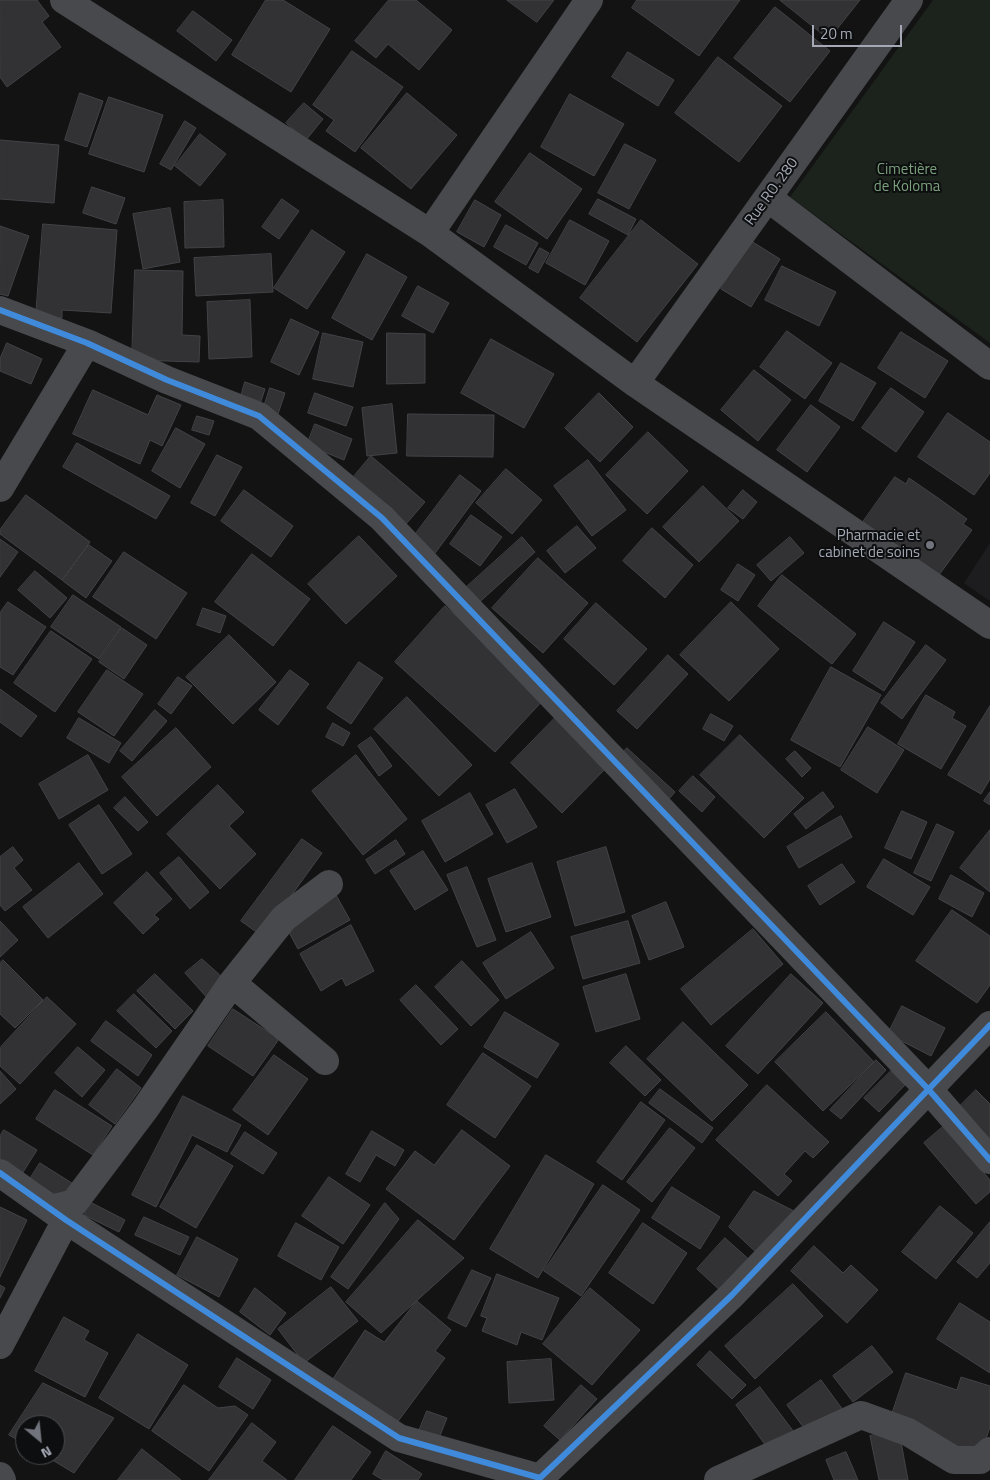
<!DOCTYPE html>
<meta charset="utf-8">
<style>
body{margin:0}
#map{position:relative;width:990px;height:1480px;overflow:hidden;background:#131313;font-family:"Titillium Web",sans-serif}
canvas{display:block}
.north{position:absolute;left:15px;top:1415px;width:50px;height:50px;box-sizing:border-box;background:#0d0e0f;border:1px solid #494c51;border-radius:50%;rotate:152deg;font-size:14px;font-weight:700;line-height:20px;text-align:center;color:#a4a9b5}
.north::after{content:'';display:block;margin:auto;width:18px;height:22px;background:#71747c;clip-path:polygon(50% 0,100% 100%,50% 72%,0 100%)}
.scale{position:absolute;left:812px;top:25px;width:90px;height:22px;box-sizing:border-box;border:2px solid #a4a9b5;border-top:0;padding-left:6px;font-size:15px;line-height:18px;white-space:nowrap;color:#a4a9b5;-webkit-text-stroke:4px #0d0e0f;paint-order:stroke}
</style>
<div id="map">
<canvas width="990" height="1480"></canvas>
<div class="north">N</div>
<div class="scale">20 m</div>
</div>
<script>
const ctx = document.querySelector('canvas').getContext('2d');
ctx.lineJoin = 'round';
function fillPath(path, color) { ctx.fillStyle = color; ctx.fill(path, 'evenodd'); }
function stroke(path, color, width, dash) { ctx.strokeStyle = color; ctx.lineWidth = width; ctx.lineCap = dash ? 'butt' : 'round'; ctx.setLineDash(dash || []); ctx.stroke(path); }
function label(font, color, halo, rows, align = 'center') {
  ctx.font = font + ' "Titillium Web",sans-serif'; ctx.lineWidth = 4; ctx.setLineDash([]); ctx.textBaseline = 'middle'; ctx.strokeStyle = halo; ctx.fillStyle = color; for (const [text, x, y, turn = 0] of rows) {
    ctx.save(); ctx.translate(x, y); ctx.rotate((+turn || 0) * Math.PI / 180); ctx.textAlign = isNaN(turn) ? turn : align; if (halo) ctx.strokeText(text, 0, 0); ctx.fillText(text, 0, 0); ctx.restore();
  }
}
fillPath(new Path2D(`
 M990,543V601L964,583Z`), '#1d1d1f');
fillPath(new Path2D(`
 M933,0H990V343L790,197Z`), '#1c221c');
const building = new Path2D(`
 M0,0H37L49,16L42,22L61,47L7,87L0,77Z
 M266,0H283L330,29L291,92L232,55Z
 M389,0H416L452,30L419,70L388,44L376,58L355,41Z
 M507,0H554L537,22Z
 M637,0H740L699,56L632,8Z
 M780,0H860L829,39Z
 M775,7L830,51L790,102L734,58Z
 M193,11L232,40L216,61L177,31Z
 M352,51L403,87L355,152L326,131L334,120L313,105Z
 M628,52L674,80L658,106L612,77Z
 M718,57L782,106L739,162L675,113Z
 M80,93L103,101L87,147L65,140Z
 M407,93L457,135L411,189L361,148Z
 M570,94L624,124L594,176L541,147Z
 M109,97L163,115L144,172L89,154Z
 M304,103L323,119L306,140L286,123Z
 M185,121L196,128L171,170L160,164Z
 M200,134L226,154L200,186L175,166Z
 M0,140L59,145L54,203L0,199Z
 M625,144L656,160L629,209L598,193Z
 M530,153L582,189L547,239L495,202Z
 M92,187L125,198L116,224L83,213Z
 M282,199L299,211L279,239L262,227Z
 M598,199L636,219L628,235L589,214Z
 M223,200L224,247L185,248L184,202Z
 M475,200L501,215L484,247L457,232Z
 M170,208L180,262L143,269L133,214Z
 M570,220L609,241L585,285L546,263Z
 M641,220L698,264L637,342L580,298Z
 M43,224L117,230L111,313L62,310V318L36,316Z
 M506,225L538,243L526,265L494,247Z
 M0,226L29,236L8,296L0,294Z
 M312,230L345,252L307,309L274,288Z
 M751,241L780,259L751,307L721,289Z
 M540,248L549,253L538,273L529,268Z
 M271,254L273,292L196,296L194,258Z
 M367,254L407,277L372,340L332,318Z
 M782,266L836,292L819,326L765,300Z
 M135,270L183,271L182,335L200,336L199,362L132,360Z
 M418,286L449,303L433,333L402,316Z
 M250,300L252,357L209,359L207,302Z
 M291,319L319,332L299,375L271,362Z
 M787,331L832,363L805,399L760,367Z
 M901,332L948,361L925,398L878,368Z
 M323,333L363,342L353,387L313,379Z
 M387,333L425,334V383L387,384Z
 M491,339L554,374L524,428L461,393Z
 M7,343L42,359L31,384L0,371V359Z
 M841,363L876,383L853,421L819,401Z
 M754,370L791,400L758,441L721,410Z
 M245,382L265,389L258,410L239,404Z
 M270,388L285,393L276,420L261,416Z
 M891,388L924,412L896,452L862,428Z
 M93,390L148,415L157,395L181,405L162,446L150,440L140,464L73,434Z
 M315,393L353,407L346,426L308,413Z
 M599,393L633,427L600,462L565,428Z
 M392,404L397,453L367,456L362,408Z
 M811,405L840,427L807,472L777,450Z
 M948,413L990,442V473L974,495L918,457Z
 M408,414L494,415L493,457L407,456Z
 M197,416L214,421L209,435L192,430Z
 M315,424L352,439L344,460L307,445Z
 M176,428L205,444L180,488L152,471Z
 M648,432L688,471L647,514L606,475Z
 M77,443L170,496L156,519L63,467Z
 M217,455L242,467L215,516L191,503Z
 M371,456L425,502L400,531L346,486Z
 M588,460L626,510L592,536L554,486Z
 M506,469L542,500L512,534L476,503Z
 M460,475L481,491L430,560L408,544Z
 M895,477L906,484L909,478L938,498L967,519L963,524L972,530L939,575L863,522Z
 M703,486L739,521L699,562L663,527Z
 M244,490L293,526L271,557L221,521Z
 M743,490L757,502L743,519L728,508Z
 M26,495L90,542L62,580L0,534V530Z
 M471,515L502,537L480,566L450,544Z
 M577,526L596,548L565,573L547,551Z
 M652,528L693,565L665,598L623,561Z
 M359,536L397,576L346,624L308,584Z
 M522,537L535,552L474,607L461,592Z
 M790,537L804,553L771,581L757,565Z
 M0,539L18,552L0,577Z
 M89,545L112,561L86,598L63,581Z
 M124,552L187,593L156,639L93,597Z
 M252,554L310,599L273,646L215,602Z
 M538,558L588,603L543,653L492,608Z
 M738,564L755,575L738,601L721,590Z
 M35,571L67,598L50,618L18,590Z
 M782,575L856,634L832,664L758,606Z
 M73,595L121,627L99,659L51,627Z
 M8,602L46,627L13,675L0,667V613Z
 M731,602L779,649L729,701L680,655Z
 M596,603L647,649L614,685L564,639Z
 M445,606L546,697L495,752L395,662Z
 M203,608L226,616L220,633L197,625Z
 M884,622L915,642L884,691L853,671Z
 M122,628L147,645L124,679L99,662Z
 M51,631L92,659L55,712L14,683Z
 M229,635L276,682L233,724L186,677Z
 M926,645L946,660L902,719L881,703Z
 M668,655L688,674L637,729L617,711Z
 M359,662L383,678L351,724L327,708Z
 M831,667L881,695L840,767L791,740Z
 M107,670L143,694L114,736L78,712Z
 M290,670L309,684L278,725L259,710Z
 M178,677L192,686L171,714L158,704Z
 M0,689L37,716L21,737L0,722Z
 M926,695L955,712L952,718L966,726L941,769L898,744Z
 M407,697L472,765L439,796L374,729Z
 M990,706V779L981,794L948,775Z
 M155,710L167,721L132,761L120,751Z
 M711,714L733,726L724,741L703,729Z
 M557,716L608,766L562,813L511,763Z
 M79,718L121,743L109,763L67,738Z
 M333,723L350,733L343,746L326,737Z
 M868,727L904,750L877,793L841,770Z
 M176,728L211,767L157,816L122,777Z
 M740,735L804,798L764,838L700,775Z
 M371,737L392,766L379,776L358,746Z
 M627,748L675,792L663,806L615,762Z
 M795,751L811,768L802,777L786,759Z
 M88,755L108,790L59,819L39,784Z
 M356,755L407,819L363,855L312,791Z
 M693,776L715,797L702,812L679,791Z
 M218,785L244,812L229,826L256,854L220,889L167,834Z
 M515,789L537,827L507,843L486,805Z
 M823,792L834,807L806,829L794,814Z
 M990,792V805L984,801Z
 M470,793L493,834L445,862L422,821Z
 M125,797L148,822L138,831L114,808Z
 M99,805L132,854L102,874L69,825Z
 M902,811L927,822L911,859L885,848Z
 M841,816L852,837L799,868L787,847Z
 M937,824L954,832L931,881L914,873Z
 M990,830V892L960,868Z
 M302,839L322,853L262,936L241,921Z
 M396,840L405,854L375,874L366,860Z
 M13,847L23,860L14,868L32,890L5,911L0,905V857Z
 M606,847L625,912L575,926L557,862Z
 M423,851L448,890L415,910L390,871Z
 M179,857L209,892L190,909L160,873Z
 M884,859L930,887L913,915L867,887Z
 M79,863L103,894L48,938L23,907Z
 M532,863L551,917L506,932L488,879Z
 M842,864L855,882L820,905L808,886Z
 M467,867L496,940L477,947L447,875Z
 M147,872L172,899L154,915L159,919L143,934L114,903Z
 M951,875L984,893L972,917L939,899Z
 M336,895L350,920L298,949L284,923Z
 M666,902L684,947L649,960L632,916Z
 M952,910L990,936V985L977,1003L916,961Z
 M0,921L18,940L0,957Z
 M628,921L640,963L583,979L571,937Z
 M351,925L374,971L346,986L342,978L321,991L300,954Z
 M753,929L783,964L711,1025L681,989Z
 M531,932L554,968L506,999L483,963Z
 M202,959L222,977L210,1001L185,973Z
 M3,960L43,1000L15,1028L0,1014V963Z
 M462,961L499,1000L471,1026L435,987Z
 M155,974L193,1011L175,1029L137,991Z
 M626,974L640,1019L596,1032L583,987Z
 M791,974L823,1003L758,1074L726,1046Z
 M416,985L458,1029L441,1045L400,1000Z
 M134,994L172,1031L156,1048L117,1011Z
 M47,997L76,1024L20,1084L0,1066V1048Z
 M902,1006L945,1028L931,1056L888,1034Z
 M233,1009L279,1039L253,1076L208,1046Z
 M505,1012L559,1044L537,1078L484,1047Z
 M826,1012L874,1062L823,1111L775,1062Z
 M106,1021L152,1055L138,1076L91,1041Z
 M683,1022L748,1085L712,1121L647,1059Z
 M626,1046L661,1080L645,1096L610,1063Z
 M78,1047L105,1070L82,1097L55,1073Z
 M483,1053L531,1086L495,1138L447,1105Z
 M274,1055L308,1079L268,1135L233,1110Z
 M876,1060L886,1070L841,1119L830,1110Z
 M117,1069L141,1088L115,1124L89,1105Z
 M0,1071L16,1089L0,1104Z
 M891,1071L905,1085L879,1112L864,1098Z
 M767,1085L829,1142L813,1158L805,1151L784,1174L792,1181L778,1196L716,1140Z
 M660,1089L713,1128L702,1143L649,1103Z
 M55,1090L112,1126L93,1155L36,1119Z
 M976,1090L990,1104V1145L956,1110Z
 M183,1096L241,1125L227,1152L192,1135L156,1207L132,1195Z
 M641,1102L665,1120L622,1180L597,1162Z
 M944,1126L990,1180V1192L976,1204L924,1143Z
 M670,1128L695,1148L652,1202L627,1182Z
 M4,1130L37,1150L20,1177L0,1164V1136Z
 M462,1130L510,1166L454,1240L386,1189L415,1151L434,1165Z
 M372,1131L404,1150L395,1166L376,1155L360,1182L346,1174Z
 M245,1132L277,1153L263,1174L231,1154Z
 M197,1145L233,1166L196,1228L160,1207Z
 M546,1155L594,1184L538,1278L490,1249Z
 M40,1163L75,1185L65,1201L30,1179Z
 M329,1177L370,1205L343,1244L302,1216Z
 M603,1185L640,1210L581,1296L544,1271Z
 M672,1187L720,1217L700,1249L652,1218Z
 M754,1191L800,1214L760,1256L729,1227Z
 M90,1202L125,1220L119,1232L84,1215Z
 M385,1203L399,1219L348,1289L331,1277Z
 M940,1206L973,1233L936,1279L902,1252Z
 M0,1207L27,1220L0,1277Z
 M144,1217L189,1237L180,1255L135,1235Z
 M418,1220L464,1258L381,1333L346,1302Z
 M990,1222V1263L977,1278L957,1262Z
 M296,1223L339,1247L321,1280L278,1256Z
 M643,1223L687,1253L653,1304L609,1273Z
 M197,1237L238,1259L219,1297L177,1275Z
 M725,1238L753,1263L724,1294L697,1269Z
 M814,1246L843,1273L851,1265L878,1290L847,1323L791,1271Z
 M472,1270L491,1278L466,1327L448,1318Z
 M497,1274L559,1298L542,1340L521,1332L517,1345L482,1331L487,1318L481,1316Z
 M793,1284L823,1316L755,1379L725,1346Z
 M0,1285L5,1288L0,1298Z
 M331,1287L358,1321L304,1363L278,1329Z
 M255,1288L286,1313L270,1335L240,1312Z
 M590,1288L640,1330L592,1385L543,1344Z
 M417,1301L451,1330L435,1351L445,1358L396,1424L331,1382L365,1330L384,1342Z
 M960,1303L990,1322V1373L937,1339Z
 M64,1317L89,1331L84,1340L108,1353L85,1397L35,1371Z
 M138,1334L188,1365L149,1429L99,1398Z
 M872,1346L893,1372L853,1402L833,1376Z
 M710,1351L746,1385L732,1399L697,1365Z
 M237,1358L271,1380L253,1409L219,1387Z
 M551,1359L554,1400L509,1403L507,1362Z
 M906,1373L957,1390L961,1377L990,1386V1427L981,1454L889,1423Z
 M821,1380L843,1410L809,1435L787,1405Z
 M43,1383L114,1418L74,1473L44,1455H55V1425H25V1444L9,1435Z
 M184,1385L218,1408L235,1406L248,1415L209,1471L152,1431Z
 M581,1385L597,1399L560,1440L544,1426Z
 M760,1387L797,1436L772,1454L736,1405Z
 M427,1411L447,1418L439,1438L419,1431Z
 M252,1423L276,1442L262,1461L287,1480H209Z
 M333,1426L371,1452L351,1480H295Z
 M899,1431L908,1480H879L870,1436Z
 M142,1449L181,1480H118Z
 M386,1451L422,1474L418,1480H383L373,1474Z
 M846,1452L858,1480H834L826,1460Z`);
fillPath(building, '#323234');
stroke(building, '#424347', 1);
stroke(new Path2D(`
 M64,0L430,233L635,383L990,625
 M768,198L990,366
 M430,233L589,0
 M0,310L87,343L167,380L259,416L382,518L929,1090L990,1160
 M635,383L909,0
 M0,488L87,343
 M232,983L325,1061
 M0,1173L66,1220L399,1438L540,1478L732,1295L990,1025
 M51,1209L74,1203L145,1109L232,983L284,918L329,884
 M0,1345L66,1220
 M0,1476L2,1480
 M718,1480L861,1415L908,1432L954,1460H980L990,1451`), '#47494c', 28);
stroke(new Path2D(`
 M0,310L87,343L167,380L259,416L382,518L929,1090L990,1160
 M0,1173L66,1220L399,1438L540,1478L732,1295L990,1025`), '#408adc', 6);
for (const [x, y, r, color] of [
 [930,545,5,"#71747c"]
]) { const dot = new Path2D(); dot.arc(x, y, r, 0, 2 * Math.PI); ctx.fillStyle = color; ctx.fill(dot); stroke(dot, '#0d0e0f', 2); }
label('15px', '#7aa07c', '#0d0e0f', [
 ["Cimetière",907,170],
 ["de Koloma",907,187]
]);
label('15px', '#a4a9b5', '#0d0e0f', [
 ["Rue RO. 280",772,192,-54]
]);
label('15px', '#a4a9b5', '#0d0e0f', [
 ["Pharmacie et",920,536],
 ["cabinet de soins",920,553]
], 'right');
</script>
